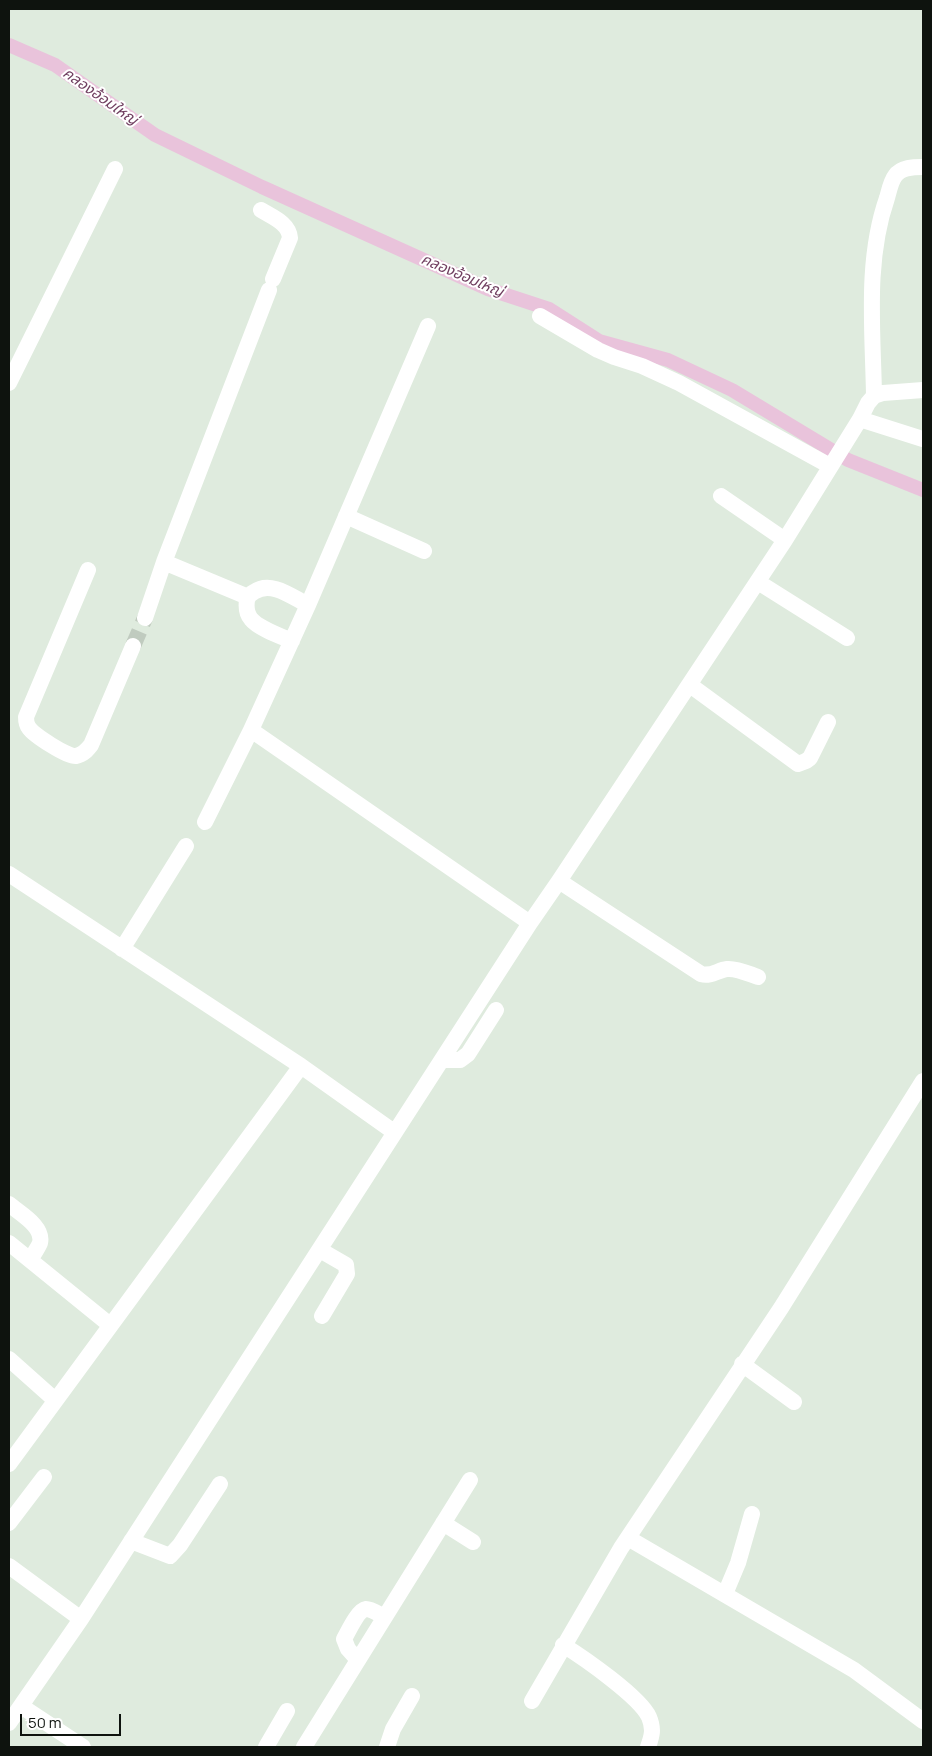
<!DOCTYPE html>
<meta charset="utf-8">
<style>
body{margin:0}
#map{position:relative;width:932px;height:1756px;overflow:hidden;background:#dfebde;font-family:Manrope,sans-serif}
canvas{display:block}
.frame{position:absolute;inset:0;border:10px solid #0e130e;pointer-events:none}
.scale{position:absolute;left:20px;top:1714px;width:101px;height:22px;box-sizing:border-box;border:2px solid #0e130e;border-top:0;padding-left:6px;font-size:15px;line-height:18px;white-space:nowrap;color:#0e130e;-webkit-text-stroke:4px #fff;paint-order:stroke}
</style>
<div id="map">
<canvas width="932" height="1756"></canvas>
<div class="frame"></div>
<div class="scale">50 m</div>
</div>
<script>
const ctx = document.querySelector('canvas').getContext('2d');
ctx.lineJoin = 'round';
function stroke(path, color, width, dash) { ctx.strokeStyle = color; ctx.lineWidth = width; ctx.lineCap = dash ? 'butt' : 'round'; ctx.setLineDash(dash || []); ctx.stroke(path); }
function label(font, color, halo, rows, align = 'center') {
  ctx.font = font + ' Manrope,"Noto Sans Thai",sans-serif'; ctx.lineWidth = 4; ctx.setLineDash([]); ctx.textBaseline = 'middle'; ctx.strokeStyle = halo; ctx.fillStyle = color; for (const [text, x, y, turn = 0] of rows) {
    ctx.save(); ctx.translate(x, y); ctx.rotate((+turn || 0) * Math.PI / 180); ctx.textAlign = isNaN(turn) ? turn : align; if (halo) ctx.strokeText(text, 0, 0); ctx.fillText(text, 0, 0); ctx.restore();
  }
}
stroke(new Path2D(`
 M9,45L55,65L155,135L262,187L488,289L549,309L599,341L668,360L732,390L848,460L923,490`), '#e9c3db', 14);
stroke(new Path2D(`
 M133,646L145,618`), '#c0cbbf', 16, [16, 8]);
stroke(new Path2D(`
 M261,210C272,217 289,223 290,238L273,279
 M540,316L598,350L614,357L642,366L679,383L830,466
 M428,326L308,605L251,730L530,923
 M9,383L115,169
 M874,396C873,330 865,261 887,198C889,191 891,181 895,176C901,167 914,167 923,167
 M860,419L923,439
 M721,496L785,540
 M346,516L424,551
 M88,570L26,717C26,721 26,724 29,728C34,735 67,757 76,756C83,755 87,750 91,745L133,646
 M758,582L847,638
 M248,597L164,562L269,290
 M145,618L164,562
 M292,641C280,636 258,628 251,619C246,613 246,607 247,600C248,596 250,594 254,592C271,580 292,597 308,605
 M690,685L798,764L806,761L810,758L828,722
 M205,822L251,730
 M9,874L301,1066L394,1132
 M559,881L701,974C711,977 718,970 727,969C737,968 749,974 758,977
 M122,949L186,846
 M442,1060H460L468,1054L496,1010
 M9,1204C19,1213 44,1226 40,1243C38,1248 33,1255 30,1260
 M9,1243L110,1325
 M320,1250L346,1265L347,1274L322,1316
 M9,1359L55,1400
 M742,1364L794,1402
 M9,1464L301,1066
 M9,1523L44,1477
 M443,1523L473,1542
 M628,1538L854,1670L923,1721
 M131,1541L170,1556L180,1545L220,1484
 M9,1566L81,1619
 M725,1594L738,1563L752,1514
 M563,1645C584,1658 640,1697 649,1717C654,1729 652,1736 648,1747
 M357,1659L348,1649L344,1639C348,1632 358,1610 366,1609C372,1609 380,1615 385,1617
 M532,1701L621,1548L781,1308L923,1081
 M21,1706L83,1747
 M9,1723L81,1619L530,923L559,881L785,540L860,419L868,403L874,396L883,393L923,390
 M266,1747L287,1711
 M304,1747L470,1480
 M387,1747L393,1729L412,1696`), '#fff', 16);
label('italic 15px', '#703f60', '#fff', [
 ["คลองอ้อมใหญ่",100,97,35],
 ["คลองอ้อมใหญ่",462,276,23]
]);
</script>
